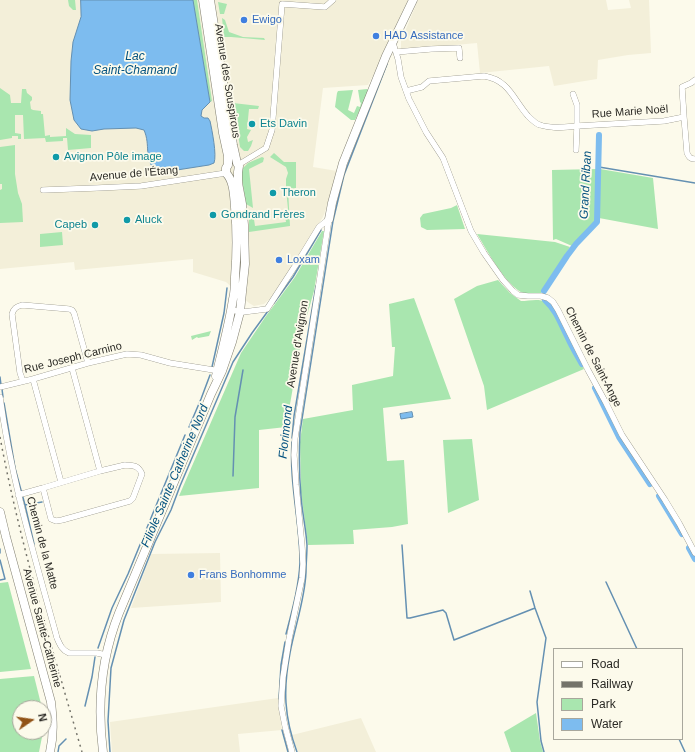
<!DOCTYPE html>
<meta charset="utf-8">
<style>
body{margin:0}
#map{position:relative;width:695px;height:752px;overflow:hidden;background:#fcfaeb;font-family:Helvetica,sans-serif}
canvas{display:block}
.legend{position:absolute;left:553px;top:648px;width:130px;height:92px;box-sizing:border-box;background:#fcfaeb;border:1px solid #a8a79c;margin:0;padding:5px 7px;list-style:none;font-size:12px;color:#2b2a25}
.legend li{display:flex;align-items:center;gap:8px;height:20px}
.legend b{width:20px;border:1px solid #a8a79c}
.north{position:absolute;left:12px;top:700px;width:40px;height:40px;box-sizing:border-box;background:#fcfaeb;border:1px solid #a8a79c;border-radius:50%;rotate:77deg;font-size:11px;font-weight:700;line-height:16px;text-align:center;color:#2b2a25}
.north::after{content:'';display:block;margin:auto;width:14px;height:18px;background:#915317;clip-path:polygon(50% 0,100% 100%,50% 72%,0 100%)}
</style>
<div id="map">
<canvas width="695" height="752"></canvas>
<ul class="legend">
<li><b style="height:5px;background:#fff"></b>Road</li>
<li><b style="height:5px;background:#74736a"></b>Railway</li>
<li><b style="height:11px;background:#a9e6af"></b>Park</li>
<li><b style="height:11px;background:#7dbcef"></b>Water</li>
</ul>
<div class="north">N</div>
</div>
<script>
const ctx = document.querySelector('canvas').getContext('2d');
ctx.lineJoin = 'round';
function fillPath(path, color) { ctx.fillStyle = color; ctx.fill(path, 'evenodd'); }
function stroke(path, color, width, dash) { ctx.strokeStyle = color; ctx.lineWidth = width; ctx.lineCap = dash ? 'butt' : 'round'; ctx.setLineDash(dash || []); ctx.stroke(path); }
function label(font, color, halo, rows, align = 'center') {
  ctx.font = font + ' Helvetica,sans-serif'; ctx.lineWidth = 3.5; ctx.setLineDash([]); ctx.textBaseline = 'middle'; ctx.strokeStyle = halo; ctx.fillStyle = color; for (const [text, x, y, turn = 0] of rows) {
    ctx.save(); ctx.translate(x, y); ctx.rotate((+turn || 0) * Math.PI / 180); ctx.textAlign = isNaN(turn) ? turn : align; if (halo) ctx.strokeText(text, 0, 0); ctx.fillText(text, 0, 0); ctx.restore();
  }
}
fillPath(new Path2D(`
 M0,0H408L387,49L368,85L323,88L313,167L337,171L326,209L323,217L273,296L264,304L254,306L249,303L226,282L193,272V259L75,270L74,262L0,269Z
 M418,0H606L608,10L631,8L629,0H649L651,53L628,55L598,60L597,79L554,86L549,66L480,73L477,43L401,50V41Z
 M220,553L221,602L131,608L151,554Z
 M278,698L282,730L238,734L240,752H112L110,722Z
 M361,718L376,752H298L292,735Z`), '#f3efd9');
fillPath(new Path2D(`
 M68,0H75L76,10H73L69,6Z
 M193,0H197L212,101L210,102Z
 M218,2L227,4L224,14H220Z
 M222,18L225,20L229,32L243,37L264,38L265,40L231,37H224Z
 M0,88L10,95L11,103H21L22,89H26L27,93L32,97V100L30,102L31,109L33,110L41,111V114H43L45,136L50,135V137L66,136V128L75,134L91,135V148L68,150L67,138H63V141L46,142L45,138L24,139L23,115H15V133L21,134V139H18V136H12V138L0,140Z
 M367,89L369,91L355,120H351L335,107L337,93L338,91L353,90L348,110L354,113L357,106L360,107L361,103L360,102L358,90Z
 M233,103L259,106L258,109H249L247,129L251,130L247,137L248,142L253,140L251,146L248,151H244L240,147Z
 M15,145V174L18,193L22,204L23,222L0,223V190L2,189V184H0V147Z
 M274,153L284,162H296V188L288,189L290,226L249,232V218L253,213L255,226L286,222L285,216L288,209L286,189V179L288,173L286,167L270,157Z
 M262,157L264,158L263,162L249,169L253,208L246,204L241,174L242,169L248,163Z
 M597,169L595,221L572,246L556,239L553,240L552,170Z
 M600,169L653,178L658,229L599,218Z
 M457,205L465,229L427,230L421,227L420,218L423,214L451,208Z
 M322,231H324L314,291L303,330L286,427L259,430V488L179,496L241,353L266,316L295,277Z
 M62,232L63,245L40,247V234Z
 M477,234L555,242L570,247L541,293C535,293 528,295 523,293C507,287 486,249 477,234Z
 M498,280L510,293L521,301C529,301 538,298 546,302C556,308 577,356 584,369L487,410L484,386L454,299L477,286Z
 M414,298L451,399L383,408L387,461L404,460L408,524L392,527L353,530L354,544L308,545L301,492L300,442L303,419L353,410L352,385L393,376L395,347H392L389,304Z
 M211,331L209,336L198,338L197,337L192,340L191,336Z
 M472,439L479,500L448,513L443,440Z
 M8,582L31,669L0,672V583Z
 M34,676L42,708H20V732H43L39,752H0V679Z
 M536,713L540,741L543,752H511L504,732Z`), '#a9e6af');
const water = new Path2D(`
 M81,0H193L210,102L202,110L201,116L204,118H208L210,121C212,130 217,155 214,163L209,165L164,172H156C143,157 151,146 144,130L136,128L104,129L92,131L81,129L74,120L70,100L71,61L73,42L81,17Z
 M412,412L413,417L401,419L400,414Z`);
fillPath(water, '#7dbcef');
stroke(water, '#6490b2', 1);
stroke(new Path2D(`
 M599,167L695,183
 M274,303L293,277L321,230
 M212,367L224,313L227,288
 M0,377L1,385
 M2,389L3,397
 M4,403L15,468L25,505
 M189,427L201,399L210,375
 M292,438L294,416L316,286
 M233,476L235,417L243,370
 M34,544L25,505L42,502
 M402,545L407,618H410L443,610L446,613L454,640L535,608
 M0,549V553
 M0,560L5,579L0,580
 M606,582L637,649
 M530,591L535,608L546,638L537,702L541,741L544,752
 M286,634C292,611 299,586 300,562C300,522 289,483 292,442
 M98,648L112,608L128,574L185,435
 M279,699L281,665L285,642
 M85,706L92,677L95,657
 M282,730L288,752
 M679,739L685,752
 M58,752L59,746L66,739
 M110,752L108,721L111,668L124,620L155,542L171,510L180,486L233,362L252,333L268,311
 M297,752C284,717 283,689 290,653C295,626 305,599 306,572C306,563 307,554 307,545C306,528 302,512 301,496C299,475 299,453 300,432L333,221L344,175L387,64`), '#6490b2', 1.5);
stroke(new Path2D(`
 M544,291L567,256L576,244L597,222L599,135
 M545,300C557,311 561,325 568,338C572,347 577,355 582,364
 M595,388L619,437L650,484
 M659,496L682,534
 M689,548L695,559`), '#7dbcef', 6);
const street = new Path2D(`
 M393,43L398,59L401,77L409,99L426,132L443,158L471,231L484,253L503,280L513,291L518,295L528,296H541L548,298L553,302L558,310L588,370L606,403L622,435L665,500L679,523L695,553
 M396,52L431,49L459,48L460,58
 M406,91L422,87L429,81L484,76C509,80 513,99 528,116C531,119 536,124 540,125C552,129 565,127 577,126V105L573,94
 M684,117L687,153C689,157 690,159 695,159
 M576,150L577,126L664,121L684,117L682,87L691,83L695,80
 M238,165L266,148L272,130L282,4L325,7L333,0
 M43,190L97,188L141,186L226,173
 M231,310L243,312L267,309L297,263L319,227L329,219
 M72,368L100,471
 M33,379L61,482
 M23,381L20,373L12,314C14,308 16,307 22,305L69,309L72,310L74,313L88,363
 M0,387L33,379L88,363L127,354L141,355L170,363L220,371
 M0,397C11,479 35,558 57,638C60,645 62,650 69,653H97L106,655
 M125,465C134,466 138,465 142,474L133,498L130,501L62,520L56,521L51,519L43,488L100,471Z
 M18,495L43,488
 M292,752L285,726L281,706L283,677L289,639L302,578L303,564L302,546L296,485L294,455L295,438L329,219`);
const secondary = new Path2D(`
 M203,0L223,133L228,156V165L226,168V173C234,181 234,196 235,207C237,231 237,254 235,277C235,284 235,292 233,299C229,325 222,351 216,376
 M329,219L332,203L343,163L386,56L413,0
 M0,512L6,537L51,702C53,720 54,734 50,752
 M103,752C97,705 101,658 119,613L211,394L222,371L232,342L240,312L242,292L245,264L244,225L242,204L238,183V172L239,166L237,163L233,145L210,0`);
stroke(street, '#838173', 6);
stroke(secondary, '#838173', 9);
stroke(street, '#fff', 5.5);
stroke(secondary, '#fff', 8);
stroke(new Path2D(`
 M0,437C20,544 52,648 82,752`), '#74736a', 1.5, [2, 4]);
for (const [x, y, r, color] of [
 [244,20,4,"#3f7fe0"],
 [376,36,4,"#3f7fe0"],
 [252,124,4,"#0f9aa8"],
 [56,157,4,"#0f9aa8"],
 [273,193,4,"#0f9aa8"],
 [213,215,4,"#0f9aa8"],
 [127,220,4,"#0f9aa8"],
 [95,225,4,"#0f9aa8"],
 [279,260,4,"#3f7fe0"],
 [191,575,4,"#3f7fe0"]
]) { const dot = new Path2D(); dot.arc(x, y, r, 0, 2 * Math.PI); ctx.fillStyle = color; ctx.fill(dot); stroke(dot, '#fcfaeb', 1.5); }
label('11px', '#366cbe', '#fcfaeb', [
 ["Ewigo",252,20],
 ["HAD Assistance",384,36],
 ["Loxam",287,260],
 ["Frans Bonhomme",199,575]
], 'left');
label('11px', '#2b2a25', '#fcfaeb', [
 ["Avenue des Souspirous",227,81,81],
 ["Rue Marie Noël",630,112,-4],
 ["Avenue de l'Étang",134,174,-5],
 ["Avenue d'Avignon",298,344,-81],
 ["Chemin de Saint-Ange",593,357,63],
 ["Rue Joseph Carnino",73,358,-14],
 ["Chemin de la Matte",42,543,75],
 ["Avenue Sainte-Catherine",42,628,75]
]);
label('11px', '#0d838f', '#fcfaeb', [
 ["Ets Davin",260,124],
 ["Avignon Pôle image",64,157],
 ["Theron",281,193],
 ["Gondrand Frères",221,215],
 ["Aluck",135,220],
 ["Capeb",87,225,"right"]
], 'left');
label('italic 12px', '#02517f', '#fcfaeb', [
 ["Lac",135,57],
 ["Saint-Chamand",135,71],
 ["Grand Riban",586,185,-87],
 ["Florimond",286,432,-84],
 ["Filiole Sainte Catherine Nord",175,476,-67]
]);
</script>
